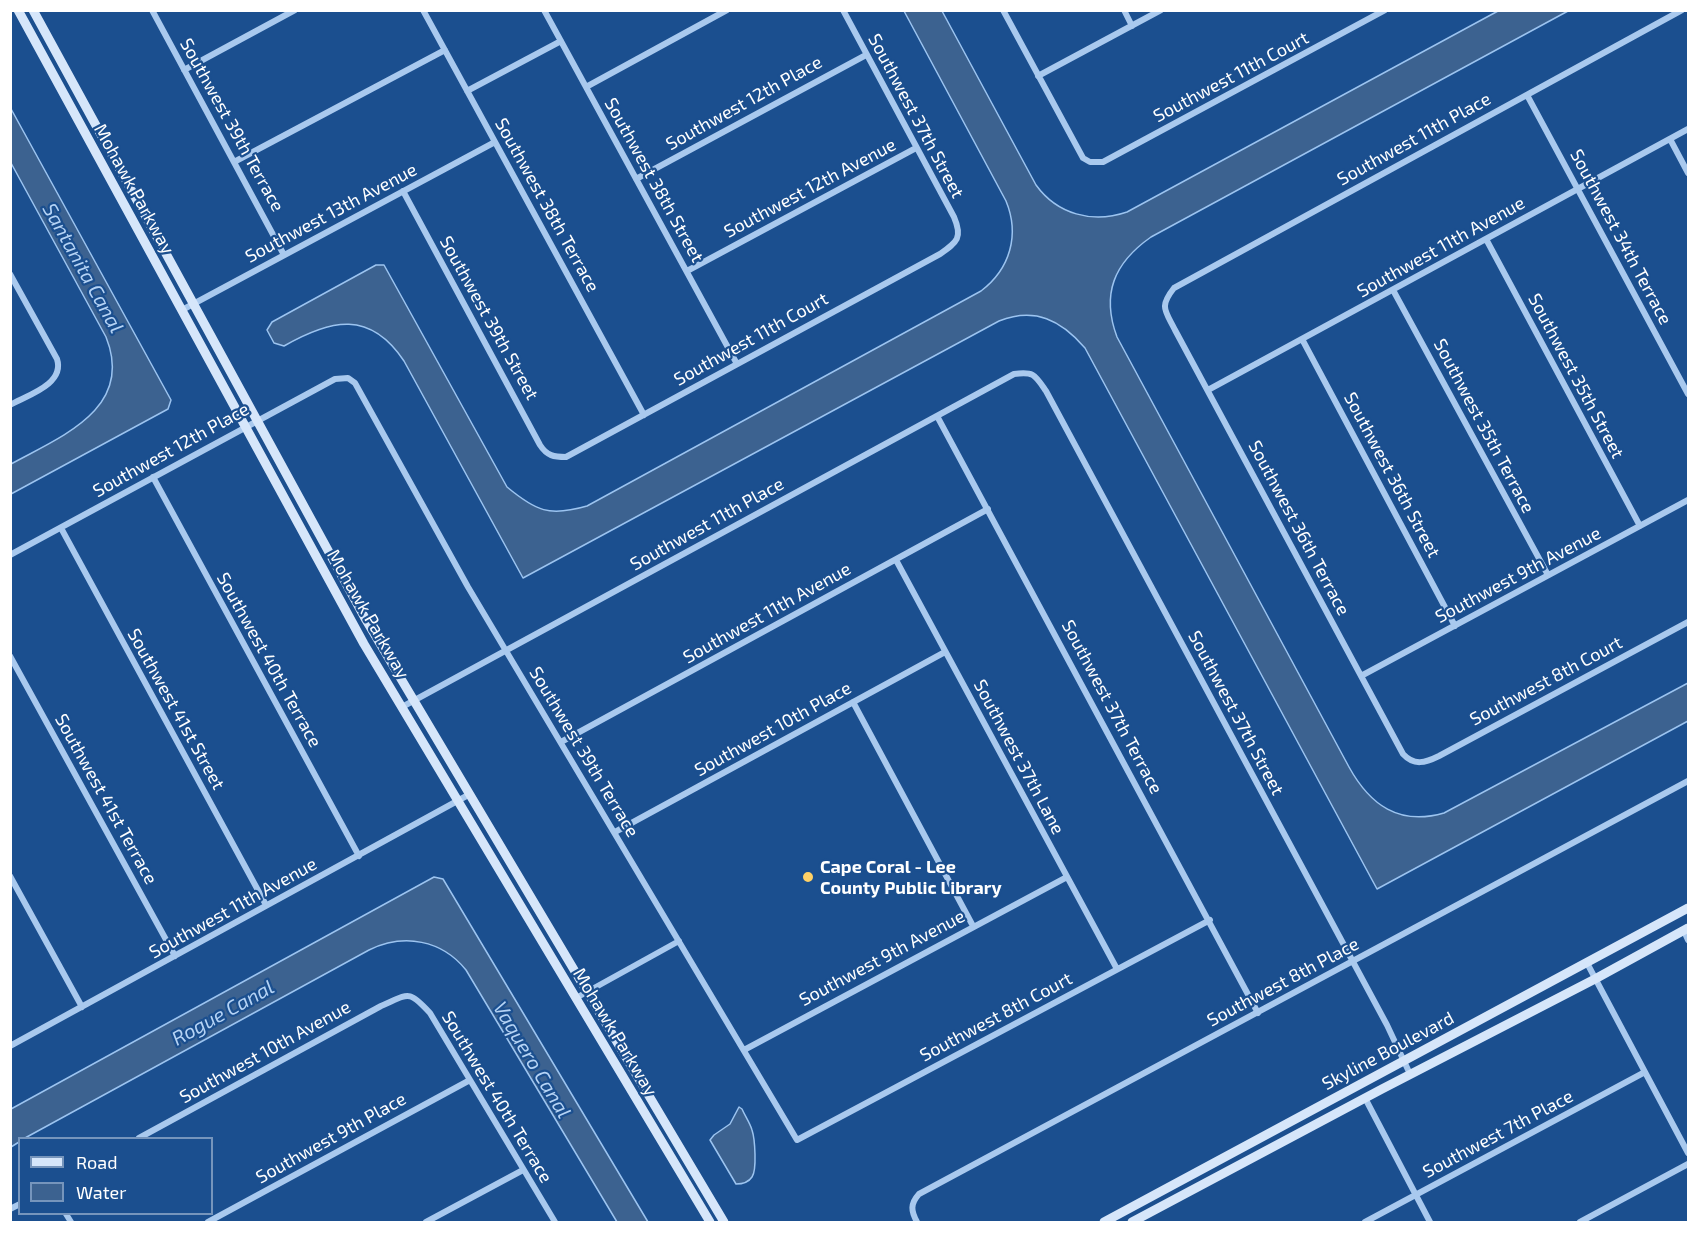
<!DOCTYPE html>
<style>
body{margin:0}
#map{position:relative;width:1699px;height:1233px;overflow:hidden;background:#1b4f8f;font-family:"Exo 2",sans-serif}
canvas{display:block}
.frame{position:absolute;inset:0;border:12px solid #fff;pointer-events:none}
.legend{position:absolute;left:18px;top:1137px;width:195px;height:78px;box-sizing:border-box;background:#1b4f8f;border:2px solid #7695bc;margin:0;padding:8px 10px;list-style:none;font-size:18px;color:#fff}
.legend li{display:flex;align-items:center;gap:12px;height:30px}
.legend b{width:30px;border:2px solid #7695bc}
</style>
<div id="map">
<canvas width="1699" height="1233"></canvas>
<div class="frame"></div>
<ul class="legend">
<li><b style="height:8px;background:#d6e6fa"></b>Road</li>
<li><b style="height:16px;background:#3c6290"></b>Water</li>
</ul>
</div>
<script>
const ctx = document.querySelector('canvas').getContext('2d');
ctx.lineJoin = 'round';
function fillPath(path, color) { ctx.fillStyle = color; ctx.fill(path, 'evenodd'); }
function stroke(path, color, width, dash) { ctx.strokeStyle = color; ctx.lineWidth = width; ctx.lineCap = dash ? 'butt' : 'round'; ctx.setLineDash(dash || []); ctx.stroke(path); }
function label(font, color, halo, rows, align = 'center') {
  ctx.font = font + ' "Exo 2",sans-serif'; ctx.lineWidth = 4.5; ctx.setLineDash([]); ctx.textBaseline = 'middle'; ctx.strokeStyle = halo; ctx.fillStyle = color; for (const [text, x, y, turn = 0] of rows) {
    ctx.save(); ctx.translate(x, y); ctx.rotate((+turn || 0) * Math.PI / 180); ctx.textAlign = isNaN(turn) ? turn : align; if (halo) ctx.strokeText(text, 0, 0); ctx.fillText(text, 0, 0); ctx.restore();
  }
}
const water = new Path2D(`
 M904,11H942L1036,185C1057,214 1092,224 1127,212L1498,11H1568L1151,237C1114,263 1101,294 1117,337L1349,767C1370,805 1399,826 1444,813L1688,683V721L1377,889L1085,348C1061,320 1035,307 999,321L523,578L404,361C370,310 331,319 284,346L274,343L267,330L272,322L376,265H384L507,487C536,511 549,517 587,506L981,291C1010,269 1020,235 1006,201Z
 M10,107L171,400L168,409L11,494V464C60,437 135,409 106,337L11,163Z
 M434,877L443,879L648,1222H617L466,970C442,940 404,933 369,950L25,1138H20L19,1142L11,1147V1109Z
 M739,1107L742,1109C745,1116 750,1123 752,1130C755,1139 757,1170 752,1177C748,1183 742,1184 736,1184L710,1140L714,1135L730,1124Z`);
fillPath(water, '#3c6290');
stroke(water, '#9cc4f0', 1.5);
stroke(new Path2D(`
 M152,10L284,255
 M423,10L644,415
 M544,10L737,364
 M1003,10L1083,158L1090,162H1103L1385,10
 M1124,10L1132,26
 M1682,10L1174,288C1159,307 1165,310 1175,330L1403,754C1414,766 1425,763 1439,756L1688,622
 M184,70L295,10
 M1038,76L1161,10
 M586,87L727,10
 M467,91L561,41
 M1527,95L1688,394
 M1670,139L1688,173
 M234,162L445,50
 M636,179L866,55
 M403,191L540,445C547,456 554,457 566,457L940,254C957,242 963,238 954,217L843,10
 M1486,239L1640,526
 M687,271L916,148
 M10,274L57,359C65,384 28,395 10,405
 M1393,290L1548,575
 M182,310L495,142
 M1302,339L1455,626
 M1208,390L1688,129
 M937,416L1258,1013
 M153,477L359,856
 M61,528L266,905
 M10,555L335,379L348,378L355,383L468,587L797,1140L1210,920
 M896,560L1117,969
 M10,656L175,956
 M1361,676L1688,500
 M853,702L973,926
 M402,707L1014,374C1034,371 1035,375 1046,391L1387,1025L1410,1074
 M561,742L988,509
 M615,832L945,652
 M10,876L82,1007
 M1684,931L1688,940
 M1587,963L1688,1153
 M576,998L679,941
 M10,1046L470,794
 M744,1050L1067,877
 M1365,1098L1430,1222
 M139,1138L381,1006C409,994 408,989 430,1013L555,1222
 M10,1209L20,1204
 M66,1214L71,1222
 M208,1222L470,1080
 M426,1222L523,1170
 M917,1222C911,1211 910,1204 919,1194L1688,781
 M1365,1222L1645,1072
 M1580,1222L1688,1164`), '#a9c9ee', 6);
stroke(new Path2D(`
 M18,10L364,644L710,1222
 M33,10L366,620L724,1222
 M1104,1222L1688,908
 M1132,1222L1382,1089L1595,979L1688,928`), '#d6e6fa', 9);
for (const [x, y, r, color] of [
 [808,877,6,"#ffd166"]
]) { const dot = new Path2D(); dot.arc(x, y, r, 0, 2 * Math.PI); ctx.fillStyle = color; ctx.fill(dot); stroke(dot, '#1b4f8f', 2); }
label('18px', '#fff', '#1b4f8f', [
 ["Southwest 11th Court",1231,77,-28],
 ["Southwest 12th Place",744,103,-29],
 ["Southwest 37th Street",916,116,62],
 ["Southwest 39th Terrace",232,125,61],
 ["Southwest 11th Place",1414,139,-29],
 ["Southwest 38th Street",654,180,61],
 ["Southwest 12th Avenue",810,188,-28],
 ["Mohawk Parkway",134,189,61],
 ["Southwest 38th Terrace",547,205,61],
 ["Southwest 13th Avenue",331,213,-28],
 ["Southwest 34th Terrace",1621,237,62],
 ["Southwest 11th Avenue",1441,247,-29],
 ["Southwest 39th Street",489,318,61],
 ["Southwest 11th Court",751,339,-29],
 ["Southwest 35th Street",1576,376,62],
 ["Southwest 35th Terrace",1484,426,62],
 ["Southwest 12th Place",171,450,-29],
 ["Southwest 36th Street",1392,475,62],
 ["Southwest 11th Place",707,524,-29],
 ["Southwest 36th Terrace",1299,528,62],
 ["Southwest 9th Avenue",1518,575,-28],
 ["Southwest 11th Avenue",767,613,-29],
 ["Mohawk Parkway",368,614,60],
 ["Southwest 40th Terrace",269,660,61],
 ["Southwest 8th Court",1546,681,-28],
 ["Southwest 37th Terrace",1112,707,62],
 ["Southwest 41st Street",176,709,61],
 ["Southwest 37th Street",1236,713,62],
 ["Southwest 10th Place",773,729,-29],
 ["Southwest 39th Terrace",584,752,59],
 ["Southwest 37th Lane",1019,757,62],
 ["Southwest 41st Terrace",106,799,61],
 ["Southwest 11th Avenue",233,908,-29],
 ["Southwest 9th Avenue",882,958,-28],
 ["Southwest 8th Place",1283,982,-28],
 ["Southwest 8th Court",996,1017,-28],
 ["Mohawk Parkway",615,1032,59],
 ["Skyline Boulevard",1388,1051,-28],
 ["Southwest 10th Avenue",265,1052,-29],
 ["Southwest 40th Terrace",497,1097,59],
 ["Southwest 7th Place",1498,1134,-28],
 ["Southwest 9th Place",331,1138,-29]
]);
label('bold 18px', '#fff', '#1b4f8f', [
 ["Cape Coral - Lee",820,867],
 ["County Public Library",820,888]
], 'left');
label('italic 20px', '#b5d3f5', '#1b4f8f', [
 ["Santanita Canal",83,268,61],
 ["Rogue Canal",223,1013,-29],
 ["Vaquero Canal",532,1060,59]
]);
</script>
